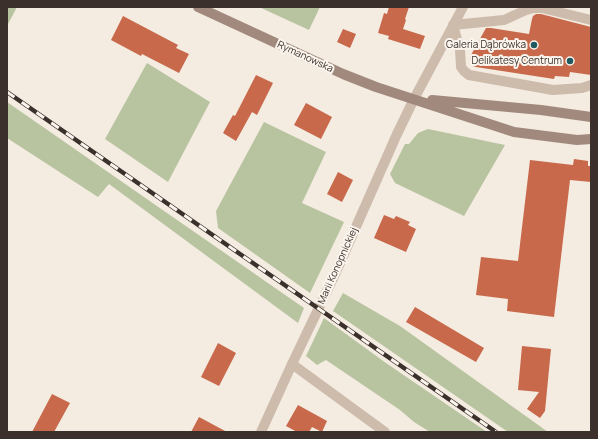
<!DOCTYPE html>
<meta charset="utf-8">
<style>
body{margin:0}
#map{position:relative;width:598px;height:439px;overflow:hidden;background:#f4ebe1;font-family:Manrope,sans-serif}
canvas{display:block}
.frame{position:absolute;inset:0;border:8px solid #3b302b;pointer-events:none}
</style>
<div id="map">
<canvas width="598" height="439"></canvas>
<div class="frame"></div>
</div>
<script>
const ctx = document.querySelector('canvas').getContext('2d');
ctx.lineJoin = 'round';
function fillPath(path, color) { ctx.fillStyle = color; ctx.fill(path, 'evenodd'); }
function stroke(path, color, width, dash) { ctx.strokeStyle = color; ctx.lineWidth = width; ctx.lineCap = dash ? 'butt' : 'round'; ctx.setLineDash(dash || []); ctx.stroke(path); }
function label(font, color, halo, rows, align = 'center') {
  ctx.font = font + ' Manrope,sans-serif'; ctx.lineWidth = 4; ctx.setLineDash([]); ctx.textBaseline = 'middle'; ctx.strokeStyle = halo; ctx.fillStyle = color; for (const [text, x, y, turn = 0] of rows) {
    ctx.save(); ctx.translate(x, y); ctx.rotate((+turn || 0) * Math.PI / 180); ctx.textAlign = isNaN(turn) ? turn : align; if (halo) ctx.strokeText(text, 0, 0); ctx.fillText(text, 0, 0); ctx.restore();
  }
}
fillPath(new Path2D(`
 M7,7H17L7,26Z
 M259,7H320L309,30Z
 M147,63L210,102L168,182L105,139Z
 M7,102L304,308L298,323L109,184L98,197L7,138Z
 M264,122L326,152L302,203L344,222L310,293L218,228L216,211Z
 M428,129L505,145L464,216L395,183L390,174L405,144H409L418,133Z
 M343,293L400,326L548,432H508L333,311Z
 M324,318L386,363L487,432H430L414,422L400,410L326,360L317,365L306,356Z`), '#b8c4a0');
fillPath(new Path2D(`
 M389,7H409L405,19L406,20L403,29L425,36L420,49L388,39L389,36L378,33L384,13L387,14Z
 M536,14H541L591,27V75L570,72L569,77L555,76L554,79L476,67L473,66L470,59L471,55L486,28H491L529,34L532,19L533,16Z
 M123,16L178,45L176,48L189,54L179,73L142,54L141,56L111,40Z
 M343,29L356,34L350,48L337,42Z
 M256,75L273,83L257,115L252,112L236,141L223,133L233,115L235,116Z
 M306,103L332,117L321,139L294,125Z
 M574,159L588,161V166H591V182L570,180L554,317L507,311L508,299L476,295L481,257L518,261L530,160L573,165Z
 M338,172L353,180L342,202L327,194Z
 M384,215L394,219L396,216L410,222L408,225L416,229L406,252L374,238Z
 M415,307L484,348L476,362L406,322Z
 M218,343L236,353L219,386L201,377Z
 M522,346L551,349L545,411L540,418L527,409L539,392L518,390Z
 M52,394L70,403L54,432H32Z
 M298,405L327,421L322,432L312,427L309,432H297L286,426Z
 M199,417L227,432H191Z`), '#c8694b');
stroke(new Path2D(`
 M591,20L542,8H534L526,10L504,20L453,25L460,50L461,67L464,71L469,75L553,90L582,88L591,85
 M292,364L385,432`), '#cdbbac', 10);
stroke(new Path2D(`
 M261,432L292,364L336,272L397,134L414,99L463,7`), '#cdbbac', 10);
stroke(new Path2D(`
 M198,7L343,74L376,87L514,132L577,140L591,139
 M432,100L541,110L591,117`), '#a18a7d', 10);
const rail = new Path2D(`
 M7,92L496,432`);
stroke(rail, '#3b302b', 4.5);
stroke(rail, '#fbf5ee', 3, [9]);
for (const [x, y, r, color] of [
 [534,45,4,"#1f5a5e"],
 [570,61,4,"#1f5a5e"]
]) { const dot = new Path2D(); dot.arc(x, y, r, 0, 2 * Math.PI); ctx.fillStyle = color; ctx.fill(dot); stroke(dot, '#fbf5ee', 1.5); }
label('10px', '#3b302b', '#fbf5ee', [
 ["Galeria Dąbrówka",526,45],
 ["Delikatesy Centrum",562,61]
], 'right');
label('10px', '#3b302b', '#fbf5ee', [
 ["Rymanowska",305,57,25],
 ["Marii Konopnickiej",338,266,-66]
]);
</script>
